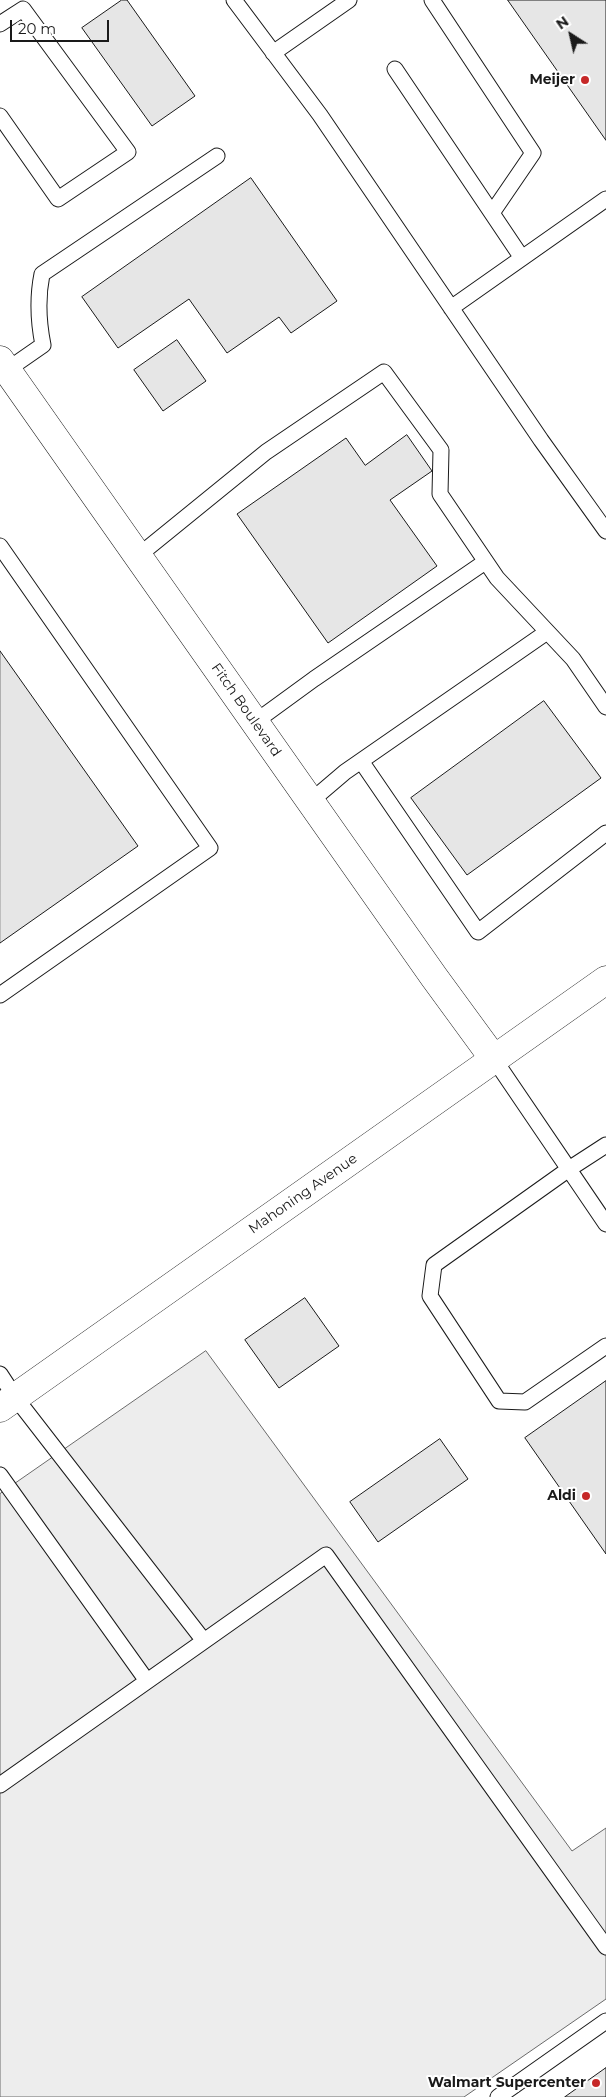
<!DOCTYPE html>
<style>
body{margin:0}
#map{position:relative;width:606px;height:2097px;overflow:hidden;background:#fff;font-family:Montserrat,sans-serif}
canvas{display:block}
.north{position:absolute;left:546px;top:10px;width:50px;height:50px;-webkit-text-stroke:4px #fff;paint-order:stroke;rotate:325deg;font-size:14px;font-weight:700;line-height:20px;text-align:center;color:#1a1a1a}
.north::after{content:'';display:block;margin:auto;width:18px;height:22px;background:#1a1a1a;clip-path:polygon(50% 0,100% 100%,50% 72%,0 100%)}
.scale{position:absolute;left:10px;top:20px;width:99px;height:22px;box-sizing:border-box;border:2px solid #1a1a1a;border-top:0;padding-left:6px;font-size:15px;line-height:18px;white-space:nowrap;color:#1a1a1a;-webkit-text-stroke:4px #fff;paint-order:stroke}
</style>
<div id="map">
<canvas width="606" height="2097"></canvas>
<div class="north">N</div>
<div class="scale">20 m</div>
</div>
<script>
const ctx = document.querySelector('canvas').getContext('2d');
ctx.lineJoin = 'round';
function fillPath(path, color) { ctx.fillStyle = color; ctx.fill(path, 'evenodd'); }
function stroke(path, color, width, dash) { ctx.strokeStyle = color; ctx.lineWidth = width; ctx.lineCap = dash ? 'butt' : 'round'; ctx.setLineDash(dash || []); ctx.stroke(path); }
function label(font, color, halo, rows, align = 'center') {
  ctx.font = font + ' Montserrat,sans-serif'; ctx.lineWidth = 4; ctx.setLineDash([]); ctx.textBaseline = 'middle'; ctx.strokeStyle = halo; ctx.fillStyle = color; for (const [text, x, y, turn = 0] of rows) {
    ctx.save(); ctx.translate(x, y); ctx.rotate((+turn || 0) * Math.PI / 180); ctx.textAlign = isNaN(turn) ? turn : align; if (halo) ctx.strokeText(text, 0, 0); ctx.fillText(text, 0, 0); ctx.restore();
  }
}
const parking = new Path2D(`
 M206,1351L572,1851L606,1828V1999L464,2097H0V1494Z`);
fillPath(parking, '#ededed');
stroke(parking, '#6a6a6a', 1);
const building = new Path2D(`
 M122,0H127L195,96L152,126L82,28Z
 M508,0H606V140Z
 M251,178L337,301L291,333L279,317L227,353L189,299L118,348L82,297Z
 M177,340L206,381L163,411L134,370Z
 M407,435L432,471L390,500L437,566L328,643L237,514L346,438L365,465Z
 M0,651L138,846L0,943Z
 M544,701L601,778L467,875L411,798Z
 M305,1298L339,1346L279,1388L245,1340Z
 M606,1381V1554L525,1438Z
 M440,1439L468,1479L378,1542L350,1502Z
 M606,2068V2097H565Z`);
fillPath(building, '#e6e6e6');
stroke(building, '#1a1a1a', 1);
const service = new Path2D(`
 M234,0L320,115L541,440L606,531
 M432,0L533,153L492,213
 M0,24L23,9L128,152L58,199L0,116
 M273,53L349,0
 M395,69L522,258
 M451,308L606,199
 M7,370L43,345C38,320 37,299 42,274L217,156
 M0,546L210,848L0,995
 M138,556L266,452L384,372L441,450L440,494L497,578L573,659L606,707
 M255,722L314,679L485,562
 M361,761L478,932L606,833
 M311,801L345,772L547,632
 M494,1059L606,1224
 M606,1145L569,1169L434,1265L430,1296L499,1401L525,1402L606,1346
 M0,1374L15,1397L204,1641
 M0,1475L147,1681
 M0,1785L326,1555L606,1947
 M498,2097L606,2021`);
const minor = new Path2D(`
 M0,360L434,977L494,1059`);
const primary = new Path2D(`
 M0,1408L606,980`);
stroke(service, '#1a1a1a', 17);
stroke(minor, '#1a1a1a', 29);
stroke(primary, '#1a1a1a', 29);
stroke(service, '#fff', 15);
stroke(minor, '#fff', 28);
stroke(primary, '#fff', 28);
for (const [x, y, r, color] of [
 [585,80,5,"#c62828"],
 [586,1496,5,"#c62828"],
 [596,2083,5,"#c62828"]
]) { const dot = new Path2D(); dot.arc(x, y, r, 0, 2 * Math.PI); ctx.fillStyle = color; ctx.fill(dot); stroke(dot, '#fff', 2); }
label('bold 14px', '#1a1a1a', '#fff', [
 ["Meijer",575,80],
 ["Aldi",576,1496],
 ["Walmart Supercenter",586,2083]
], 'right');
label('14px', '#1a1a1a', '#fff', [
 ["Fitch Boulevard",246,710,55],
 ["Mahoning Avenue",303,1194,-35]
]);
</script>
